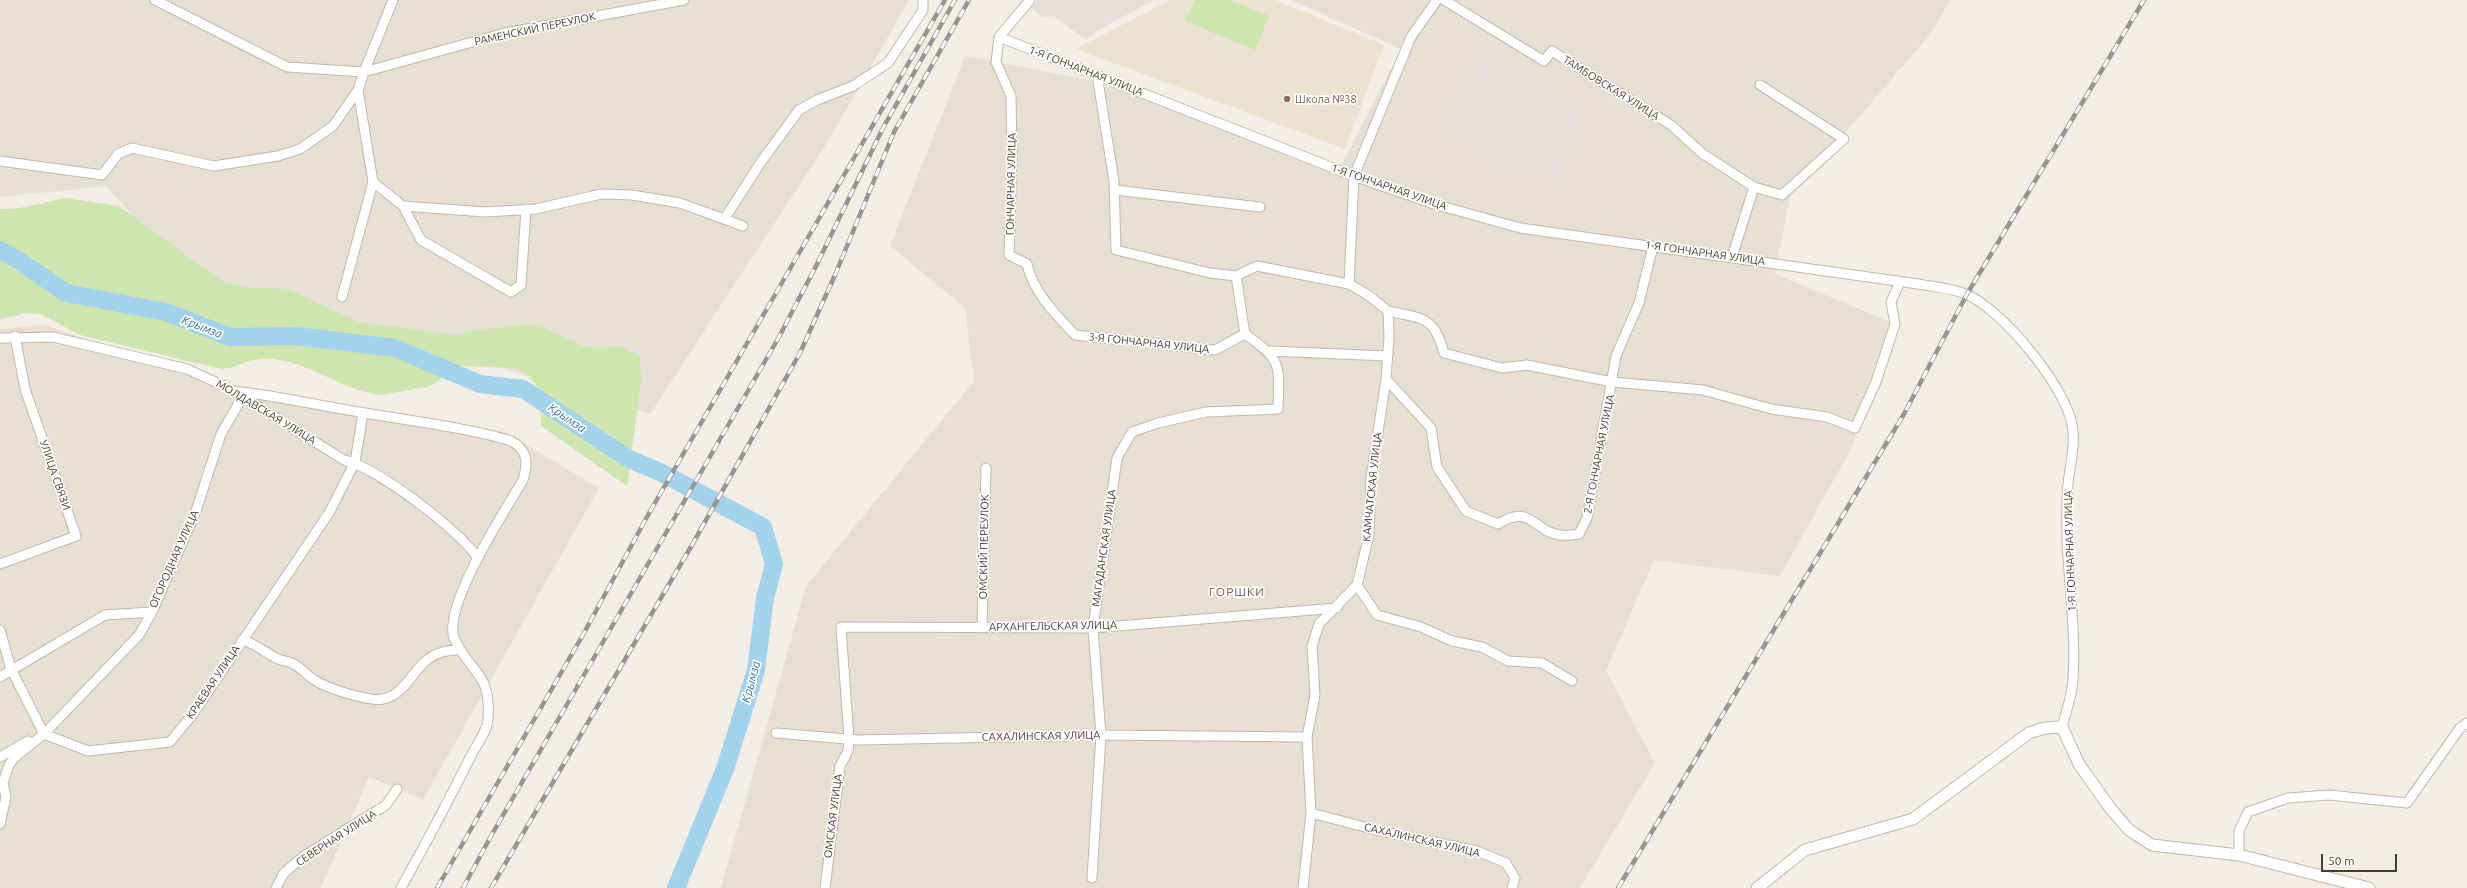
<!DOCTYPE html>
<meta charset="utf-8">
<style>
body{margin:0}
#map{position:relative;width:2467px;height:888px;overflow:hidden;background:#f2ede5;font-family:Ubuntu,sans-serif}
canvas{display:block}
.scale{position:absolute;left:2321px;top:854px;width:76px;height:18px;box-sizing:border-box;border:2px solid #443d35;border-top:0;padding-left:5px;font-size:12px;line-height:14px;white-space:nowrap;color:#443d35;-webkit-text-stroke:3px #fff;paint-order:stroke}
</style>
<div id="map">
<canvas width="2467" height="888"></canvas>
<div class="scale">50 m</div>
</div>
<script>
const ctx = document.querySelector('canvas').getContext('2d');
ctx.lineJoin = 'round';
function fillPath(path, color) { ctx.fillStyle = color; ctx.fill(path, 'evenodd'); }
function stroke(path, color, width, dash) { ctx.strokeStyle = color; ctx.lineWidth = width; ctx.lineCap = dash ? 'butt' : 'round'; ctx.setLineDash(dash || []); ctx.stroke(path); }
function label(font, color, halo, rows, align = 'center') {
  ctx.font = font + ' Ubuntu,sans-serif'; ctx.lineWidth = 3.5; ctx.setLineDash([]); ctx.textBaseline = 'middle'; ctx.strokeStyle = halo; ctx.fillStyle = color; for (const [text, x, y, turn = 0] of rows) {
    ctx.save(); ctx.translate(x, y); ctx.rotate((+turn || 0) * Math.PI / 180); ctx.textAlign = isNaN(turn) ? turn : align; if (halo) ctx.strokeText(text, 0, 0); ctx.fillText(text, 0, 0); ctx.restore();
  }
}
fillPath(new Path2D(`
 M0,0H909L830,138L650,414L434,347L208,300L106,186L0,197Z
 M1291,0H1950L1932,32L1790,197L1775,274L1893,323L1851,449L1780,576L1654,560L1606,671L1655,763L1580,888H721L806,586L974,381L965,308L890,246L965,56L1119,86L1339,170L1401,49Z
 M44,325L237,390L505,432L599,488L423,800L369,777L321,888H0V329Z`), '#e6dfd3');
fillPath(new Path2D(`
 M1038,0H1154L1095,32L1087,40L1053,16L1042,17L1031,7Z
 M1487,50L1584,111L1559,177L1496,175V160L1440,123Z`), '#e4dfda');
fillPath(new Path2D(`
 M1170,0H1275L1384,45L1345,149L1076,49Z`), '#ebe2cf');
fillPath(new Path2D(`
 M1194,0H1229L1269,16L1255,50L1185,21Z
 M66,198L119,206L223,282L249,288L288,289L358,322L455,335L476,330L529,325L544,328L583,346L597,348L620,346L640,356L641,383L627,486L541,426L540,391L526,373L514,368L461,366L431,386L383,395C340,392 305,356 260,359C248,360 236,368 222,369L80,335L41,314L27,313L0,319V209C22,210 44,202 66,198Z`), '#cfe5af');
stroke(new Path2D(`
 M0,250L18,260L66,293L166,312L230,337L296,336L395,348L480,384L523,389L629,459L662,473L763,527L774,564L765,598L756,670L725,769L676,888`), '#a3d2ed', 18);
const minor = new Path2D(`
 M155,0L287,67L364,72L358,90L373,182L342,297
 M1444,0L1544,61L1552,51L1671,125L1703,154L1754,187L1782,195L1844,139L1760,85
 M999,37L1354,176L1434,204L1520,228L1918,284C1934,287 1954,288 1968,295C2004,312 2064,385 2072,424C2076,444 2070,464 2068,484C2066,502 2067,521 2067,539C2069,586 2076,633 2073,680C2072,696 2066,712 2062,727
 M999,37L996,62L1011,96L1012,158L1009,255L1027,264C1033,292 1056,315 1075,335L1215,350L1245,334
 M999,37L1030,0
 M364,72L505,33L684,0
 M364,72L393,0
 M1097,75L1114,181L1116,250L1210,273L1236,276L1257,266L1349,284L1368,295L1388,311L1389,338L1386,379L1371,478L1369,535L1357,585L1319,624L1312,646L1315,695L1307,737L1311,813L1303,888
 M0,161L102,175L118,154L132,148L214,166L278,156L300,149L333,126L358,90
 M373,182L403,206L485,212L536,209L601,194L632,195L680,203L743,226
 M1115,190L1260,207
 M403,206L421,240L511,292L521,285L526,209
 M725,218L761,162L799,110L817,100L853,86L888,63L923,10V0
 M1732,257L1754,187
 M1236,276L1245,334
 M1349,284L1354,176L1411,37L1437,0
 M1388,311C1422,319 1434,315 1444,353L1502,368L1527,365L1612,382L1703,390L1771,409L1827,417L1855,428L1876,382L1895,324L1891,302L1900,282
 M0,338L53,337L187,369L222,385L248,400L344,460C376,467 458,529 477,557
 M1269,351L1387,356
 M1386,379L1431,428L1437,467L1466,511L1498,524C1532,503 1532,531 1560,535C1566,536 1573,535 1579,534L1587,518L1616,356L1639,303L1653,246
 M234,391C278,396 321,406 365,413C405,420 446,425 485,434C495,437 508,438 516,444C529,454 527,467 523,480C505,511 443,605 454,638C461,655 473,665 482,680C488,689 489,708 488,719C488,729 478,743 473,752C450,798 426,843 401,888
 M0,564L76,536L25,389L15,336
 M1357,585L1377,615L1421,627L1452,641L1482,647L1508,661L1542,663L1572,681
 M982,627L986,468
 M0,630L11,669L44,734L139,635L152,612
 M242,640C254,643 264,651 274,657C280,661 288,661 294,664C302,669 306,674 313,679C325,688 369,702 383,699C415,692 413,649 459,650
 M0,677L105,615L152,612L196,511L221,434L243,396
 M776,733L859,740L1101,735L1307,737
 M0,757L28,741
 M1311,813L1376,830L1477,851L1506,863L1515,878L1512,888
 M0,824L6,797L3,783L9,765L14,758L44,734L88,751L170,742L193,714L329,513L355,462L363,413
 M2239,855V831L2248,812L2288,798L2329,795L2407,803L2460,728L2467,723
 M1092,878L1101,735L1093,628L1117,458L1132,432L1158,423L1206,412L1278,409C1279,364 1283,361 1245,334
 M276,888L284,873L304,856L386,805L397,789
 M825,888L840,766L848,751L849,739L841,627L1093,628L1337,608`);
const tertiary = new Path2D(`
 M1757,888L1805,850L1913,819L2029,733L2045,728L2062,727L2079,764L2110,808L2129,830L2152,845L2239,855L2369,888`);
stroke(minor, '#c0b8ab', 11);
stroke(tertiary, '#c0b8ab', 13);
stroke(minor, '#fff', 9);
stroke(tertiary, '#fff', 11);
const rail = new Path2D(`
 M437,888L584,633L648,515L945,0
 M463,888L491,836L779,337L816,266L883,128L955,0
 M491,888L692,545L800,353L835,275L894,132L969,0
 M1618,888L1904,414L1967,294L2144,0`);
stroke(rail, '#959595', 4.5);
stroke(rail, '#fff', 3, [9]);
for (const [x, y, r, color] of [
 [1287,99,4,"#8d6e63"]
]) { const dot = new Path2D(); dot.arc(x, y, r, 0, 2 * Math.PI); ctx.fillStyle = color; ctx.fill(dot); stroke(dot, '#fff', 1.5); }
label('11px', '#443d35', '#fff', [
 ["РАМЕНСКИЙ ПЕРЕУЛОК",535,29,-12],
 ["1-Я ГОНЧАРНАЯ УЛИЦА",1086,71,21],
 ["ТАМБОВСКАЯ УЛИЦА",1611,88,32],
 ["ГОНЧАРНАЯ УЛИЦА",1011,184,-89],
 ["1-Я ГОНЧАРНАЯ УЛИЦА",1389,187,19],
 ["1-Я ГОНЧАРНАЯ УЛИЦА",1705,253,8],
 ["3-Я ГОНЧАРНАЯ УЛИЦА",1149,343,6],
 ["МОЛДАВСКАЯ УЛИЦА",266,412,31],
 ["2-Я ГОНЧАРНАЯ УЛИЦА",1599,454,-79],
 ["УЛИЦА СВЯЗИ",55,475,71],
 ["КАМЧАТСКАЯ УЛИЦА",1372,487,-84],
 ["ОМСКИЙ ПЕРЕУЛОК",984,547,-89],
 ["МАГАДАНСКАЯ УЛИЦА",1104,548,-82],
 ["1-Я ГОНЧАРНАЯ УЛИЦА",2070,551,-92],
 ["ОГОРОДНАЯ УЛИЦА",174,559,-66],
 ["АРХАНГЕЛЬСКАЯ УЛИЦА",1053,626,-1],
 ["КРАЕВАЯ УЛИЦА",213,682,-56],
 ["САХАЛИНСКАЯ УЛИЦА",1041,736,-1],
 ["ОМСКАЯ УЛИЦА",833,816,-83],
 ["СЕВЕРНАЯ УЛИЦА",336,838,-33],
 ["САХАЛИНСКАЯ УЛИЦА",1422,840,13]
]);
label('11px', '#785e54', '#fff', [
 ["Школа №38",1295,99]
], 'left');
label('italic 12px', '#3179a3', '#fff', [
 ["Крымза",202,327,21],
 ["Крымза",567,418,34],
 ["Крымза",751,682,-75]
]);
ctx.letterSpacing = '1px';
label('12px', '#665b4d', '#fff', [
 ["ГОРШКИ",1237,592]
]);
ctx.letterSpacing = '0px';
</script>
